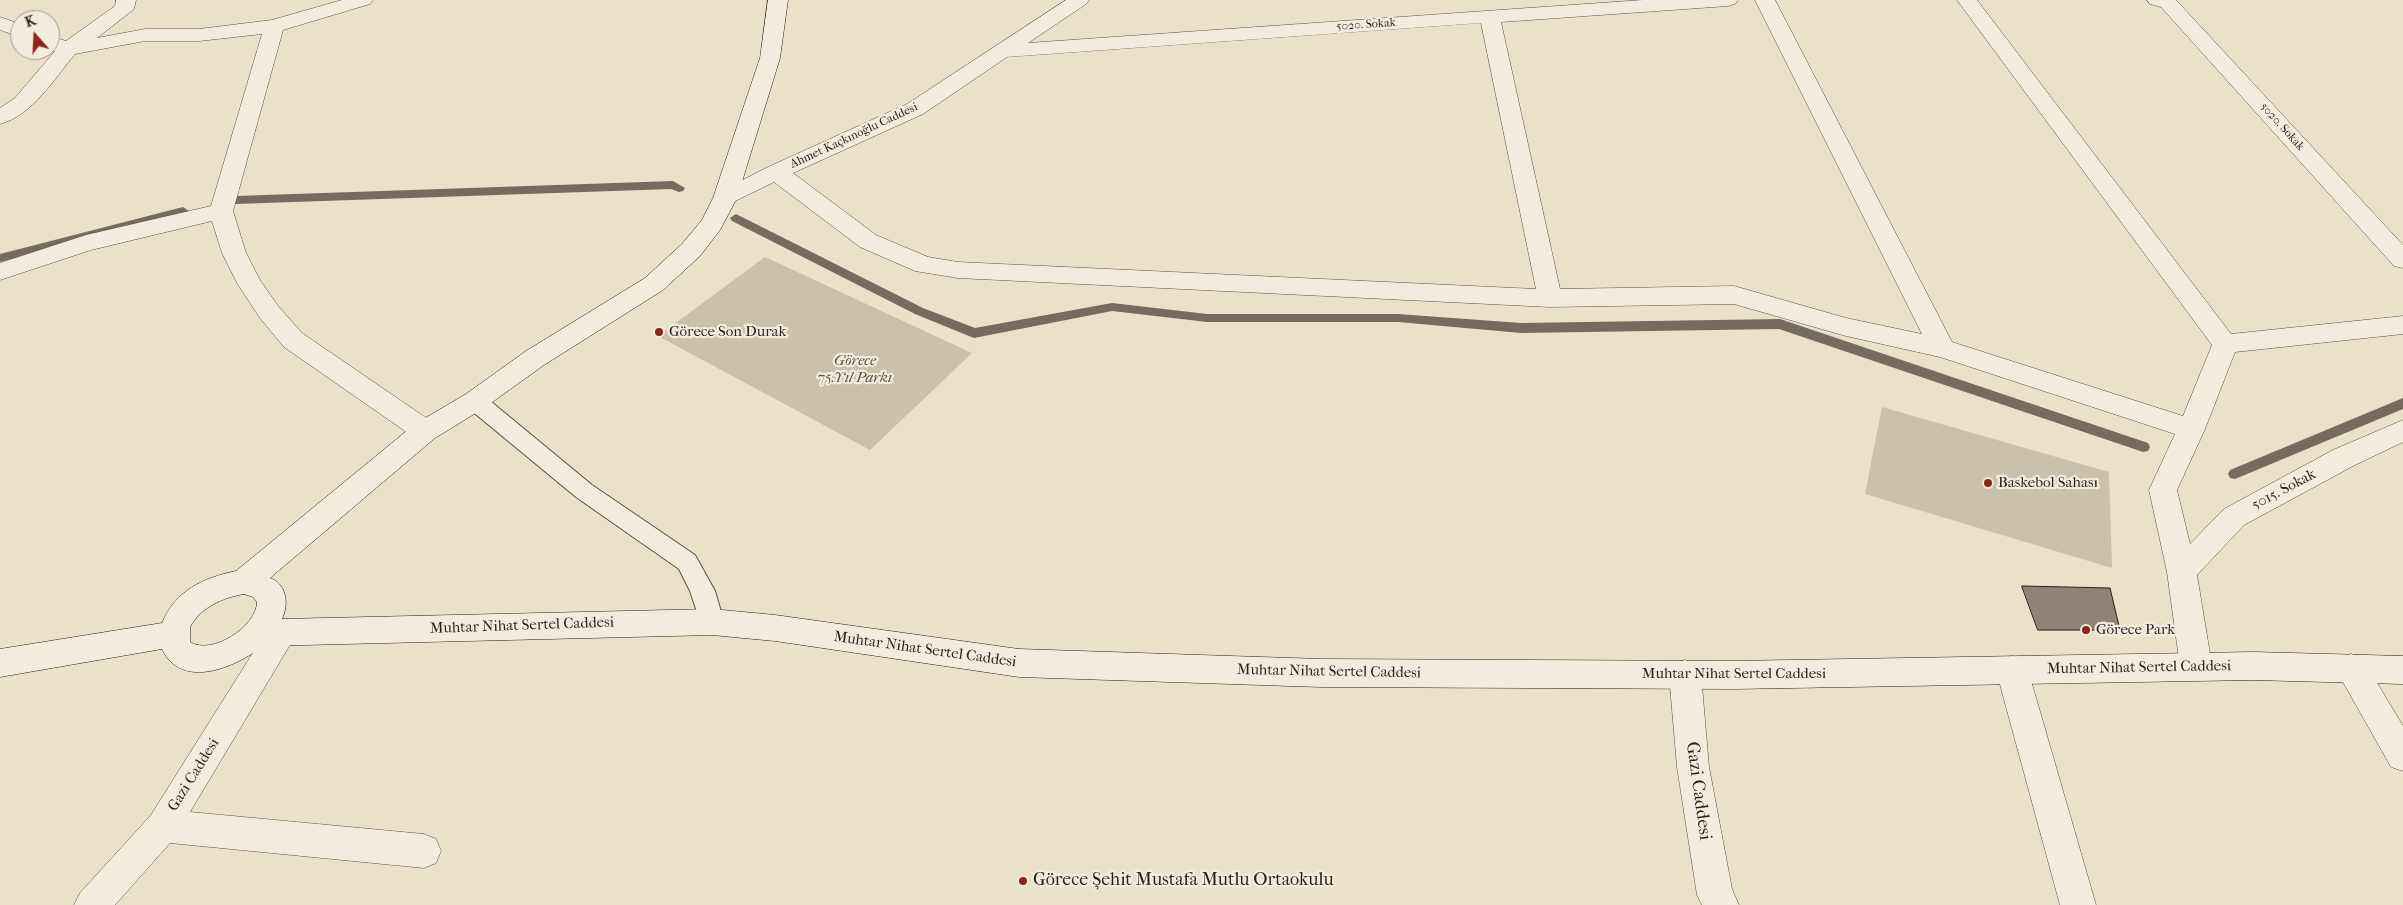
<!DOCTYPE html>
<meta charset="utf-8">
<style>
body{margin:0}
#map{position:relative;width:2403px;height:905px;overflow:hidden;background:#eae2c8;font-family:"IM FELL French Canon",serif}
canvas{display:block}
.north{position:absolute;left:10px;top:10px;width:50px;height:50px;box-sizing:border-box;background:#f1ecdb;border:1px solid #a19a8d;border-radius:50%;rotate:341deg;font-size:14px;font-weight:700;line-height:20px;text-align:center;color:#281f17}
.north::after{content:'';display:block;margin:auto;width:18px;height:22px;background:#8f2418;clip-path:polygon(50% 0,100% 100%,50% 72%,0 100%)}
</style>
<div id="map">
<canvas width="2403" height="905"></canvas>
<div class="north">K</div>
</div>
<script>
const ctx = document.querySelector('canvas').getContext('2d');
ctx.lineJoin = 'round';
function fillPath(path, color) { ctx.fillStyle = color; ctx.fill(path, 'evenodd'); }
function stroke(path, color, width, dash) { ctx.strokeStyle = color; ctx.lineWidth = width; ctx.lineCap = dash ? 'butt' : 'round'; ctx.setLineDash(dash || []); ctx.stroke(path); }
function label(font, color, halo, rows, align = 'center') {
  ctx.font = font + ' "IM FELL French Canon",serif'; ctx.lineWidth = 4.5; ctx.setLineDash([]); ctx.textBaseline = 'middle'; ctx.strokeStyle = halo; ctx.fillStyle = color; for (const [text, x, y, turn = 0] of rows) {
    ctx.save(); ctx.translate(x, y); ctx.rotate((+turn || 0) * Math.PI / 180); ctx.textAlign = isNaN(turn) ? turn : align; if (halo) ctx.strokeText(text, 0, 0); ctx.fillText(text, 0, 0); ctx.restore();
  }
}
fillPath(new Path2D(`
 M765,257L972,353L870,450L658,336Z
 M1882,407L2109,472L2112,568L1865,494Z`), '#c9c1aa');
fillPath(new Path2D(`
 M673,181L685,188L683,191L679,192L671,189L236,204L230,200L236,196Z
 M183,207L189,211L187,214L0,262V254Z
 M736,214L923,308L975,328L1112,303L1207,314H1398L1521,323L1780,319L2148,443L2150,447L2148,451L2143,452L1779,329L1521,333L1398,322H1207L1112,311L974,338L915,314L732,221L730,218Z
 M2403,398V409L2235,479L2230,478L2228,474L2230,470Z`), '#756c5d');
const building = new Path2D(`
 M2022,586L2110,588L2120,630H2038Z`);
fillPath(building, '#8d8473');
stroke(building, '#281f17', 1);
const lane = new Path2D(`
 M475,393L483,395L592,485L695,555L715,591L724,622L721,630L712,633L703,630L690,591L679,569L576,497L467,407L464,401L467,395Z`);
const street = new Path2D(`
 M116,0H136L134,9L97,38L145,29H199L272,20L342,0H373L370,4L283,30L233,211L246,253L260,280L278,306L302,333L435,424L439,431L435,438L425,441L415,438L284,347L260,318L237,283L222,253L212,221L91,250L0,280V263L86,235L211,206L262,34L199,41H145L75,54C54,79 33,115 0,124V108L15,98L55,51L50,49V36L66,41L115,6Z
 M1066,0H1089L1086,4L1028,43L1643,0H1738L1735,4L1728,6L1501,22L1560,289L1734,286L1846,318L1922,334L1755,0H1775L1952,342L2183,416L2212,345L1957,0H1977L2231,334L2403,316V334L2235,352L2205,429L2177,490L2190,544L2224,509L2333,450L2403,420V442L2353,466L2244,525L2197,575L2212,666L2207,676L2196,680L2185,676L2180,666L2167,572L2149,490L2175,434L1940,357L1846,336L1734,304L1550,307L958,278L915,271L860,247L774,182L725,206L717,203L713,198L717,193L768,167L907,104ZM1481,23L1536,289L958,262L928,257L876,235L793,173L923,114L1007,57Z
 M2147,0H2176L2403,245V268L2394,266L2161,7L2150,4Z
 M0,17L20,24V37L0,30Z
 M282,620L293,624L297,633L190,812L424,834L436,839L441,851L436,863L424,868L170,843L115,905H74L80,893L151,815L271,624Z
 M2351,654L2362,658L2403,726V771L2391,767L2335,668L2340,658Z
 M2012,656L2023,660L2028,670L2096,905H2060L1996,670L2001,660Z
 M1685,660L1696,664L1701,674L1709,767L1732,889L1739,905H1702L1697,895L1677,767L1669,674L1674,664Z`);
const secondary = new Path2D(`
 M768,0H788L780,58L737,198L720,230L700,256L663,290L544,365L484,408L435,438L270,578C287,584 289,605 282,619L712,609L775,615L1019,649L1321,659L1733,661L2253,652L2403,656V684L2253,680L1733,689L1321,687L1019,677L775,641L712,635L263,646C236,667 182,691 162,649L0,677V649L162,623C176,590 203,578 236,571L415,424L466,394L526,351L645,278L682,244L702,220L713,198L760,58ZM244,594L253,597L257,602C257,626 212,656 190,642V627C201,607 222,598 244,594Z`);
stroke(lane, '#585043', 2);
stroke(street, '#585043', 1);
stroke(secondary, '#281f17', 1);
fillPath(lane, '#f1ecdb');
fillPath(street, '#f1ecdb');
fillPath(secondary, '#f1ecdb');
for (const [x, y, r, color] of [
 [659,332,5,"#8f2418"],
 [1988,483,5,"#8f2418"],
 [2086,630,5,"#8f2418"],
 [1023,881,5,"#8f2418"]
]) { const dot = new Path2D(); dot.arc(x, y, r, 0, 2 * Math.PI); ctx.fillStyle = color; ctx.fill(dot); stroke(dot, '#f1ecdb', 2); }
label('12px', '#281f17', '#f1ecdb', [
 ["5020. Sokak",1366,25,-4],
 ["5020. Sokak",2282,127,48],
 ["Ahmet Kaçkınoğlu Caddesi",854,136,-25]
]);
label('15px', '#281f17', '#f1ecdb', [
 ["Görece Son Durak",669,332],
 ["Baskebol Sahası",1998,483],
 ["Görece Park",2096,630]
], 'left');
label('italic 15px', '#585043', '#f1ecdb', [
 ["Görece",855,361],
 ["75.Yıl Parkı",855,378]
]);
label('15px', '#281f17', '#f1ecdb', [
 ["5015. Sokak",2284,490,-28],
 ["Muhtar Nihat Sertel Caddesi",522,626,-2],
 ["Muhtar Nihat Sertel Caddesi",925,650,8],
 ["Muhtar Nihat Sertel Caddesi",2139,668,-1],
 ["Muhtar Nihat Sertel Caddesi",1329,672,1],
 ["Muhtar Nihat Sertel Caddesi",1734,674],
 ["Gazi Caddesi",194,775,-58]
]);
label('18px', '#281f17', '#f1ecdb', [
 ["Gazi Caddesi",1698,791,82]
]);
label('18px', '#281f17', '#f1ecdb', [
 ["Görece Şehit Mustafa Mutlu Ortaokulu",1033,881]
], 'left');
</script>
